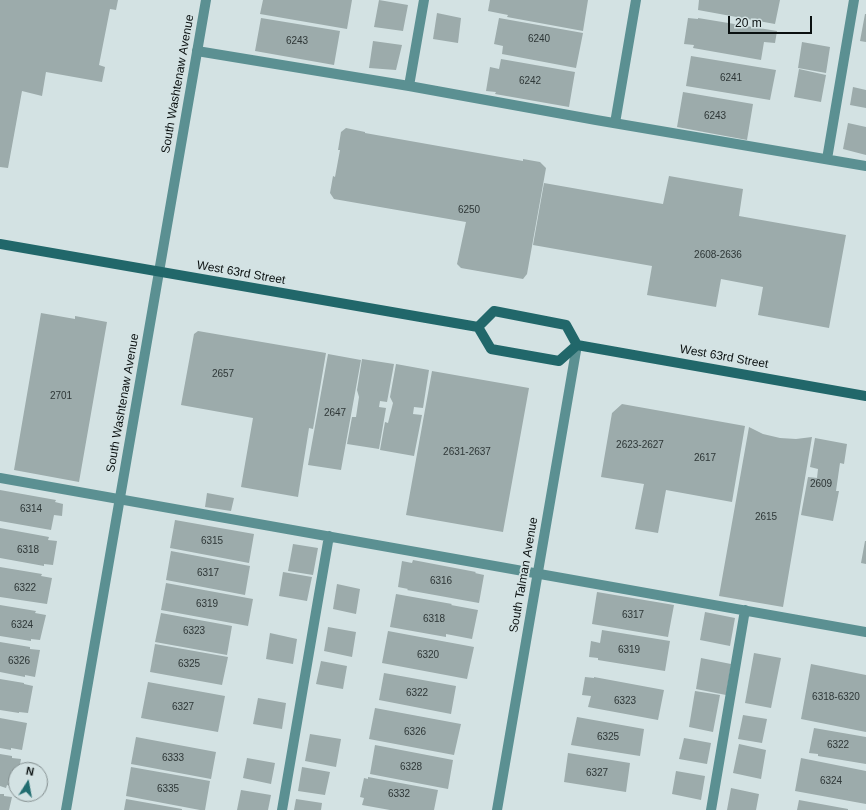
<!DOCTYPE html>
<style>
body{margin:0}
#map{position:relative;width:866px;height:810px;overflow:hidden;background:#d3e2e3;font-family:Helvetica,sans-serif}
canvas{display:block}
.north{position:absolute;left:8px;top:762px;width:40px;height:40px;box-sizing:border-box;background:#d3e2e3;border:1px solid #838e8f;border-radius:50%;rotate:11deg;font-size:11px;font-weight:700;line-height:16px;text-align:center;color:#0a1010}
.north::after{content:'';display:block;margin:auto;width:14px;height:18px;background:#216d70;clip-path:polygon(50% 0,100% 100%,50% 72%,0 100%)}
.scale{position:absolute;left:728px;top:16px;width:84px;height:18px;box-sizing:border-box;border:2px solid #0a1010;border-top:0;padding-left:5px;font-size:12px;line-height:14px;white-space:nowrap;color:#0a1010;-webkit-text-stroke:3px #d3e2e3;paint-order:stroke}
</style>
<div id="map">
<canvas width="866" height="810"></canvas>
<div class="north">N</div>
<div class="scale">20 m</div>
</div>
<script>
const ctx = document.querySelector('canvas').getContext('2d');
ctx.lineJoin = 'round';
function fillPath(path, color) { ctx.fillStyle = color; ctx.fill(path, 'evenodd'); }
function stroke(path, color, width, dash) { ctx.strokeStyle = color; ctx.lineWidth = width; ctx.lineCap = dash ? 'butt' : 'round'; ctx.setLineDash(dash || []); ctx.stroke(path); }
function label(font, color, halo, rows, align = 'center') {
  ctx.font = font + ' Helvetica,sans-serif'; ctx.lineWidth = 4; ctx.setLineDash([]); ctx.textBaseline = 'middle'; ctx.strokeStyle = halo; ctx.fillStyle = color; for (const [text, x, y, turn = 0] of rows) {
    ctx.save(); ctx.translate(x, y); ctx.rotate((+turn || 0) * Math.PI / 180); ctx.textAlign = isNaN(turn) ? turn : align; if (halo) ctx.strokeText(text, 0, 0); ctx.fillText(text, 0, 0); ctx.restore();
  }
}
fillPath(new Path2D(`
 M0,0H118L116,10L110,9L99,65L105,67L102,82L46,72L42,96L22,91L8,168L0,167Z
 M263,0H352L347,29L260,14Z
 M379,0L408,5L403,31L374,27Z
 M490,0H588L583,31L507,17L508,15L488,11Z
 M699,0H780L775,24L698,10Z
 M437,13L461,18L458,43L433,39Z
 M865,14H866V42L860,41Z
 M261,18L340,31L334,65L255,51Z
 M499,18L583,33L576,68L502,54L503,46L494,44Z
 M688,18L698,19V18L777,31L775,43L764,42L761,60L693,48L694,45L684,44Z
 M373,41L402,45L396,70L369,68Z
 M802,42L830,47L826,73L798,68Z
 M691,56L776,70L770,100L686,86Z
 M501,59L575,72L569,107L495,94L496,92L486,91L490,67L499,69Z
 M799,69L826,75L821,102L794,97Z
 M853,87L866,90V108L850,105Z
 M683,92L753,104L747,140L677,127Z
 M848,123L866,127V155L843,149Z
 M346,128L365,132V133L523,161V159L540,162L546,168L527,274L523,279L461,268L457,264L466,222L334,199L330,193L333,176L335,177L340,150H338L341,132Z
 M669,176L743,189L739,216L846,235L829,328L758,315L763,287L721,279L716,307L647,295L652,266L533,245L544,183L663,204Z
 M41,313L75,319V316L107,322L79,482L14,470Z
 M198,331L326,353L313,429L309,428L298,497L241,487L253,418L181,405L194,334Z
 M328,354L361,360L341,470L308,465Z
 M362,359L394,364L387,402L380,401L379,407L386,408L379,449L347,444L352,417H356L359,397L357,390Z
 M396,364L429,370L423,408L414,407L413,414L422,415L414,456L380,450L385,422L388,423L393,403L390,397Z
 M432,371L529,388L503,532L406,515Z
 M622,404L745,426L732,502L666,490L658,533L635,529L644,484L601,477L612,413Z
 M749,427L763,434L780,438L796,439L812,437L783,607L719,596Z
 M815,438L847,444L844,464L840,463L836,491H839L833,521L801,515L808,477L817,478L818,469L810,467Z
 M0,490L56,500L55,502L63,504L62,516L54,515L51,530L0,521Z
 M207,493L234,498L231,511L205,507Z
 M175,520L254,534L249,563L170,548Z
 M0,528L49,537L48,540L57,541L53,565L44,564V566L0,558Z
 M865,541H866V564L861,563Z
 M293,544L318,548L313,575L288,571Z
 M171,551L250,566L245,595L166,580Z
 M413,560L476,572L475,573L484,575L479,603L407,590L408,589L398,587L402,561L412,563Z
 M0,567L42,574L41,576L52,578L47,604L0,597Z
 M283,572L312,577L307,601L279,596Z
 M166,583L253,599L248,626L161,610Z
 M337,584L360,589L356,614L333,609Z
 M597,592L674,605L668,637L592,624Z
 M396,594L452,604L451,605L478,610L472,639L446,634V637L390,627Z
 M0,605L36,611L35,613L46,615L40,640L31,639V641L0,636Z
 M705,612L735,618L730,646L700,640Z
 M161,613L232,626L227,655L155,642Z
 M328,627L356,632L352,657L324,651Z
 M602,630L670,641L665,671L598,660V658L589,657L591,641L600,643Z
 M388,631L474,647L467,679L382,663Z
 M270,633L297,639L293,664L266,659Z
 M0,642L30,647V649L40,650L35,677L25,675V677L0,672Z
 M155,644L228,657L222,685L150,672Z
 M754,653L781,658L771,708L745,703Z
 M701,658L731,664L726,695L696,689Z
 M321,661L347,666L343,689L316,684Z
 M811,664L866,675V732L801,719Z
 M384,673L456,686L451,714L379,700Z
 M585,677L594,678V677L664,690L658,720L588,707L591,696L582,695Z
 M0,679L24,683V684L33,686L28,713L19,712V713L0,710Z
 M148,682L225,696L218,732L141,718Z
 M695,691L720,695L713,732L689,727Z
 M258,698L286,703L282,729L253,724Z
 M375,708L461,724L454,755L369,739Z
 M743,715L767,719L762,743L738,739Z
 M577,717L644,729L640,756L571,745Z
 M0,718L27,723L22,750L11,748V750L0,748Z
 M814,728L866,737V764L818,756V754L809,753Z
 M310,734L341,739L336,767L305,761Z
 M136,737L216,752L211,779L131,764Z
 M684,738L711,743L707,764L679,759Z
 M739,744L766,750L761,779L733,773Z
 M375,745L453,760L448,789L370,774Z
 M568,753L630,763L626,792L564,782Z
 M0,754L12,756V758L21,759L19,770H16V787L7,785L6,788L0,786Z
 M247,758L275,763L271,784L243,778Z
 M801,758L866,771V804L795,791Z
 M131,767L210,781L205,810H200L126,796Z
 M302,767L330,772L325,795L298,791Z
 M676,771L705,776L701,800L672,794Z
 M368,777L438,790L434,810H390L362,805L364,798L360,797L364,778L368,779Z
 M731,788L759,794L756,810H727Z
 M241,790L271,795L268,810H237Z
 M0,794H4V796L12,797L9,810H0Z
 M126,799L182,809V810H124Z
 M296,799L322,803L321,810H294Z
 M799,800L848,809V810H797Z`), '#9cabab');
stroke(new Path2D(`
 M197,51L409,86L596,120L866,166
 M409,86L424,0
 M827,159L854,0
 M0,478L866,632
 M282,810L329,536
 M711,810L745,610`), '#5b9092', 10);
stroke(new Path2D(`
 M615,123L636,0
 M66,810L206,0
 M497,810L577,345`), '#5b9092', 10);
stroke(new Path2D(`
 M0,244L478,327L491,349L559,361L577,345
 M478,327L494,311L566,325L577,345
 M577,345L866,396`), '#21676a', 10);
label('10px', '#2e3737', null, [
 ["6240",539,39],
 ["6243",297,41],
 ["6241",731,78],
 ["6242",530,81],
 ["6243",715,116],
 ["6250",469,210],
 ["2608-2636",718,255],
 ["2657",223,374],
 ["2701",61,396],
 ["2647",335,413],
 ["2623-2627",640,445],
 ["2631-2637",467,452],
 ["2617",705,458],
 ["2609",821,484],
 ["6314",31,509],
 ["2615",766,517],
 ["6315",212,541],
 ["6318",28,550],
 ["6317",208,573],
 ["6316",441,581],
 ["6322",25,588],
 ["6319",207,604],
 ["6317",633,615],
 ["6318",434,619],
 ["6324",22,625],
 ["6323",194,631],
 ["6319",629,650],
 ["6320",428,655],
 ["6326",19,661],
 ["6325",189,664],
 ["6322",417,693],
 ["6318-6320",836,697],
 ["6323",625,701],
 ["6327",183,707],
 ["6326",415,732],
 ["6325",608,737],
 ["6322",838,745],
 ["6333",173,758],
 ["6328",411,767],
 ["6327",597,773],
 ["6324",831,781],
 ["6335",168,789],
 ["6332",399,794]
]);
label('12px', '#0a1010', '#d3e2e3', [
 ["South Washtenaw Avenue",178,84,-80],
 ["West 63rd Street",241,273,10],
 ["West 63rd Street",724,357,10],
 ["South Washtenaw Avenue",123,403,-80],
 ["South Talman Avenue",524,575,-80]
]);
</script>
